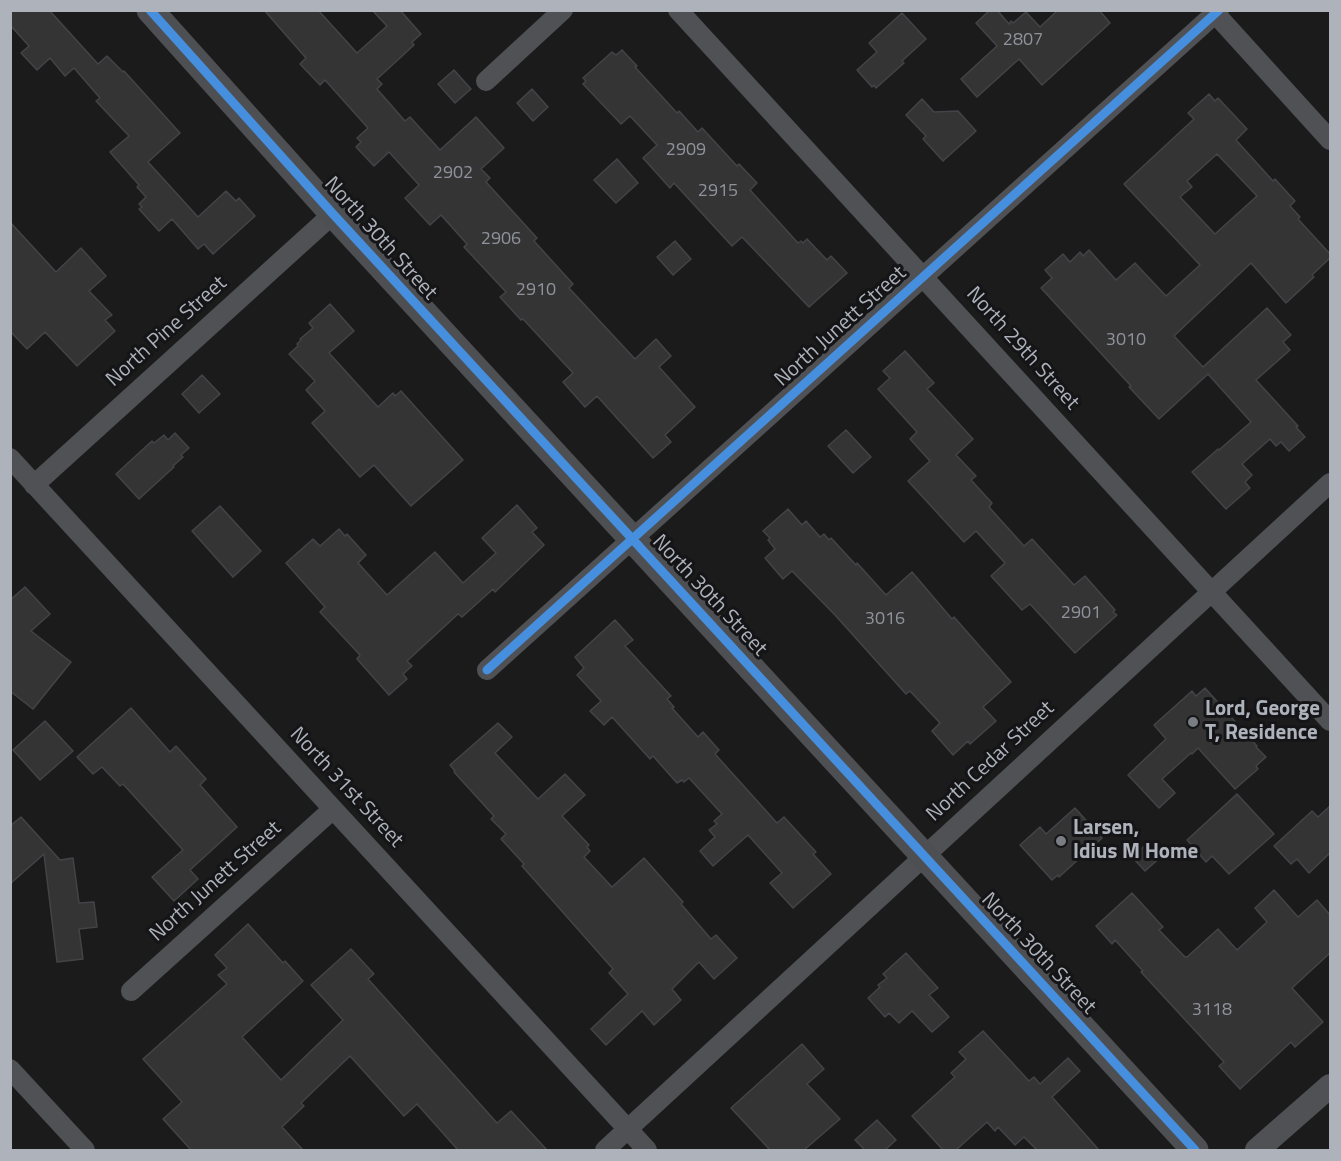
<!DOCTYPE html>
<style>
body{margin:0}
#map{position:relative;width:1341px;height:1161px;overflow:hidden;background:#1b1b1b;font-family:"Titillium Web",sans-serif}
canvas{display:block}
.frame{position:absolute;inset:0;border:12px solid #adb2bb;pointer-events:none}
</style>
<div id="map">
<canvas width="1341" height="1161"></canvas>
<div class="frame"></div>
</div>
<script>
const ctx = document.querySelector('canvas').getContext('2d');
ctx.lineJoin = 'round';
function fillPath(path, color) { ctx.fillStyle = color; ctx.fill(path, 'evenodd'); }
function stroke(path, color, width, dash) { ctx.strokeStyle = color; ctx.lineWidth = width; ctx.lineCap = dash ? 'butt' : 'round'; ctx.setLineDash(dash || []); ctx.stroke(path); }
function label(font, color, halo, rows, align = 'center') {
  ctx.font = font + ' "Titillium Web",sans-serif'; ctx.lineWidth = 6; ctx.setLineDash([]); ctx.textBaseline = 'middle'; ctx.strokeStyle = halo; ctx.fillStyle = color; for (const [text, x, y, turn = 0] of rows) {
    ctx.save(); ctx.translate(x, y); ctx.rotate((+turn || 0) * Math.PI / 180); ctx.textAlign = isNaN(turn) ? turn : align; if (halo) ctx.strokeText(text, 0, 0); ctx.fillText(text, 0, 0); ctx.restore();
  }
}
const building = new Path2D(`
 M10,10H49L98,64L107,56L123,72L124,71L180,133L148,162L198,217L226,191L236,201L239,198L255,216L213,254L204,244L198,249L172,219L159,231L139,209L142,207L139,204L146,197L137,187L139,185L110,152L129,136L96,101L100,98L74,68L65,76L50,58L37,70L21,53L29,46L10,25Z
 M264,10H318L357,53L387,26L372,10H400L421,34L412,42L414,45L377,79L382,84L377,89L405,121L410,117L440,150L476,117L504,148L481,169L490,178L486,182L537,238L534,241L573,284L569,288L635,359L656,339L671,356L659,367L695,407L665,435L671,442L653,458L597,396L585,407L563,382L573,373L523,319L521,320L500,297L506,292L464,247L467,244L441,215L430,225L405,198L419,185L389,152L374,166L356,147L361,142L357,138L368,128L325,80L320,85L300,64L306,58Z
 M990,10H997L1009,24L1011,21L1013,23L1026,12L1040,27L1058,10H1099L1110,23L1042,85L1019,59L977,97L961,79L997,46L976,23Z
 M902,13L926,39L902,61L904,63L876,88L874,85L872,87L857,70L877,52L869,43Z
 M622,50L637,66L635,67L677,113L679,111L698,132L702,128L737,166L739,164L757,183L750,190L798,243L801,241L803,243L807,239L827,260L831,256L847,273L809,307L742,237L732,246L674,183L670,188L643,158L657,145L630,116L621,124L583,84L586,81L583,78L612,52L616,55Z
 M454,70L471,89L455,103L438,84Z
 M532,89L548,107L533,121L517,103Z
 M1209,94L1215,101L1218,98L1247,129L1236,140L1273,181L1275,179L1295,201L1290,206L1300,217L1298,219L1330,254V258L1312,275L1314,277L1286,303L1251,263L1174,336L1203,367L1267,308L1291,335L1283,342L1290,350L1256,380L1298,426L1296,427L1305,437L1289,451L1281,442L1276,446L1270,439L1242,464L1252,475L1245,482L1250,488L1226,509L1192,472L1218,449L1219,450L1251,422L1208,374L1159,419L1129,387L1131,386L1041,288L1052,278L1045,270L1063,254L1070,262L1080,252L1083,256L1089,250L1116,280L1135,263L1166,296L1200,265L1124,184L1194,119L1188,113ZM1217,154L1257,196L1215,234L1180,197L1192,187L1187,181Z
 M922,99L934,112L958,111L976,131L943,161L923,139L926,136L906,115Z
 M617,159L638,183L616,203L594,180Z
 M10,222L56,272L81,248L106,276L89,291L112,315L105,320L115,331L77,366L45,332L27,349L10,331Z
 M675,241L691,259L673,275L657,257Z
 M330,304L354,331L329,353L378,407L393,393L395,396L401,391L463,460L411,506L374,465L360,477L312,423L325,411L306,390L315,381L289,354L298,346L297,344L301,340L300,339L313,328L309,323Z
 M905,351L934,383L927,389L973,439L956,455L976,476L971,480L992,503L989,507L1024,546L1032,539L1074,585L1085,576L1115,610L1113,612L1117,615L1075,653L1030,604L1022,610L991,576L1005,563L976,531L964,542L908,481L930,461L910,439L917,432L878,389L890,378L883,371Z
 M202,375L220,394L199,413L182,394Z
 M846,430L871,457L853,473L828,446Z
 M175,433L189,448L181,455L183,457L173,466L174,467L139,499L116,474L152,441L154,443L164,435L168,440Z
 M517,505L537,528L532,532L544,545L495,592L493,589L462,617L458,614L407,661L412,666L403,674L407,679L389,695L357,659L360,655L320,612L325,607L286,563L313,539L320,546L339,529L345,536L347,534L366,555L358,563L387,595L435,552L463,583L496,553L482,538Z
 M220,506L261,551L233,577L192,531Z
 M788,509L802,525L806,521L820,537L824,534L829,540L831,538L856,565L857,563L886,595L912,572L952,619L954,617L1011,682L983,707L996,721L970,744L968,741L953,755L932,731L940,723L910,691L906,694L835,615L792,571L783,579L765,558L775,549L768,540L770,538L763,531Z
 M25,587L50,614L31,631L71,662L33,709L10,691V600Z
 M615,620L633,640L625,646L671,696L667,699L674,707L672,708L698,737L703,732L719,750L715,754L777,823L784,817L816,852L813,854L831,874L793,908L770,883L782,873L748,835L713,866L700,851L715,837L709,830L717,824L714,821L722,814L689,778L684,782L682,780L677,783L653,756L650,759L612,717L604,725L590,711L601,701L577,675L584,668L575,657Z
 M1205,688L1257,746L1256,747L1266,757L1256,766L1258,769L1235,789L1198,748L1192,754L1191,753L1162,779L1175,793L1159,808L1128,775L1166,739L1154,725L1192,691L1196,696Z
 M131,708L170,752L176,746L206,779L200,785L237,827L190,870L198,879L174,901L152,877L183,850L123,784L120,786L102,767L93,774L77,757Z
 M45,721L73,751L40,780L13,750Z
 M498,723L512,737L495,753L538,799L565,774L585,795L562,816L589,845L587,847L590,851L584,857L612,887L644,858L683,902L681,904L711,939L716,935L737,958L714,979L699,962L672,989L681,1000L654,1025L642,1011L606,1045L591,1029L628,994L609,973L613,969L522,866L524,864L501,839L506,834L491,819L494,816L454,772L455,771L450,765Z
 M1237,794L1274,834L1229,874L1212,856L1206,862L1187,840Z
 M1330,806V853L1309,873L1297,859L1291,864L1274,846L1312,811L1318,817Z
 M1075,808L1102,838L1059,877L1058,875L1052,880L1020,845L1040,827L1046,834Z
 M21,817L60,860L73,858L79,903L94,902L97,927L79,929L83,959L57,962L44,854L10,884V826Z
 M1149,842L1162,856L1145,871L1132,857Z
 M1274,890L1298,917L1317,900L1330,915V953L1292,988L1323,1022L1295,1047L1291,1042L1240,1089L1219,1066L1224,1062L1141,972L1143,971L1115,940L1112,944L1096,926L1132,893L1163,927L1159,930L1185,957H1187L1218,929L1237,950L1267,922L1255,908Z
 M248,924L283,963L285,961L303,981L242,1037L281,1080L343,1020L311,985L351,949L374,974L368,979L497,1123L511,1111L547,1150H458L417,1104L404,1116L350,1056L301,1103L304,1106L282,1127L303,1150H191L163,1119L182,1102L143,1059L227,984L218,975L227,968L215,955Z
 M906,953L938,988L929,995L949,1017L932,1032L912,1011L899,1023L889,1013L885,1017L868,998L880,987L878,985L887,978L883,974Z
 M983,1031L1029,1081L1034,1077L1040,1084L1068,1058L1080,1071L1052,1097L1099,1150H1037L1024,1137L1015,1145L998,1127L995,1131L987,1122L956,1150H943L912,1116L955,1077L951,1073L966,1059L959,1052Z
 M802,1044L824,1069L807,1084L840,1119L804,1150H770L731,1108Z
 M877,1120L896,1140L885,1150H865L855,1140Z`);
fillPath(building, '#343435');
stroke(building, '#434447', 1.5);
stroke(new Path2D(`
 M678,10L1330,721
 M1212,10L1330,140
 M486,81L563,10
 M10,458L647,1150
 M34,485L333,214
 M487,670L1219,10
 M131,991L333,809
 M10,1069L85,1150
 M605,1150L1330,483`), '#4f5154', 20);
stroke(new Path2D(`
 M1257,1150L1330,1086`), '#4f5154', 24);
stroke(new Path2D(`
 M150,10L333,214L1195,1150`), '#4e4f52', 27);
stroke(new Path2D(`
 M150,10L333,214L1195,1150
 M487,670L1219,10`), '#468fdf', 9);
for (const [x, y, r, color] of [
 [1193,722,6,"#7a7d83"],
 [1061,841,6,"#7a7d83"]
]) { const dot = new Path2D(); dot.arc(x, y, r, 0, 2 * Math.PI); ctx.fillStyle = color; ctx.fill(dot); stroke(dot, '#151517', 2); }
label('18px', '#8f929a', null, [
 ["2807",1023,41],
 ["2909",686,151],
 ["2902",453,174],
 ["2915",718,192],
 ["2906",501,240],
 ["2910",536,291],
 ["3010",1126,341],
 ["2901",1081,614],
 ["3016",885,620],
 ["3118",1212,1011]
]);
label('21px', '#adb2bb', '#151517', [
 ["North 30th Street",380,239,48],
 ["North Junett Street",841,327,-42],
 ["North Pine Street",167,332,-42],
 ["North 29th Street",1022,349,48],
 ["North 30th Street",709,596,47],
 ["North Cedar Street",991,762,-43],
 ["North 31st Street",346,788,47],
 ["North Junett Street",216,882,-42],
 ["North 30th Street",1038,954,47]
]);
label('bold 21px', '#adb2bb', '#151517', [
 ["Lord, George",1205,710],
 ["T, Residence",1205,734],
 ["Larsen,",1073,829],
 ["Idius M Home",1073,853]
], 'left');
</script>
